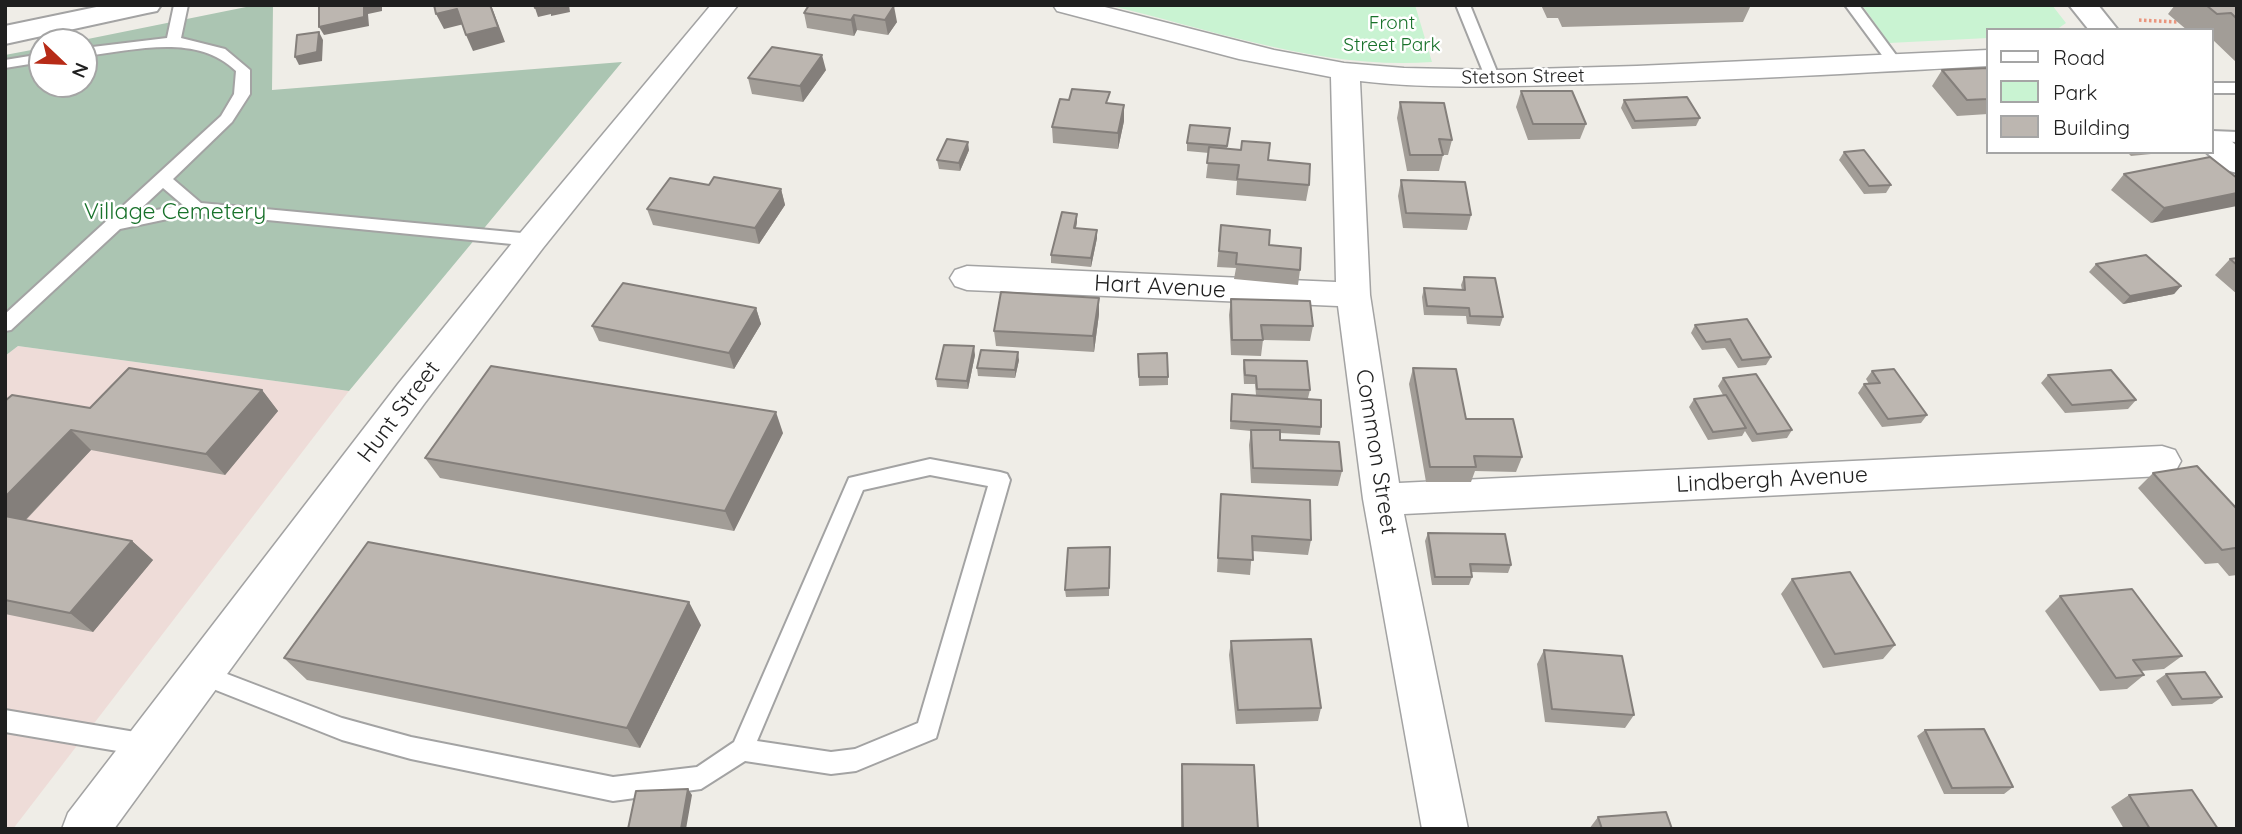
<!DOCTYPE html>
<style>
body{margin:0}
#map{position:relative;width:2242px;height:834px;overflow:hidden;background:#efede7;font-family:Quicksand,sans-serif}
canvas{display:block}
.frame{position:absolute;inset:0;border:7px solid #1f1f1f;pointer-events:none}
.legend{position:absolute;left:1986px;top:28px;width:228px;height:126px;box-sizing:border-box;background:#fff;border:2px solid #a5a5a5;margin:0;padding:9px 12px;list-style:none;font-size:21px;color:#1f1f1f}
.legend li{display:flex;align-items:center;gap:14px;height:35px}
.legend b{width:35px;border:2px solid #a5a5a5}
.north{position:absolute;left:28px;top:28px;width:70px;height:70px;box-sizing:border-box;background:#fff;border:2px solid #a5a5a5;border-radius:50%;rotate:113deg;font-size:19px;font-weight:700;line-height:28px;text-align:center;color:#1f1f1f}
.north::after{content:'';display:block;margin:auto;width:24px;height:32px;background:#b72b17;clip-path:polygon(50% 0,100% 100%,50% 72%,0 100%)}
</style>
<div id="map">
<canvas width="2242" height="834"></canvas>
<div class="frame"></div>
<ul class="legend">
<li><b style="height:9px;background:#fff"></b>Road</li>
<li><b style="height:19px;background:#c9f3d2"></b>Park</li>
<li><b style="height:19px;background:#bcb6b0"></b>Building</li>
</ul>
<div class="north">N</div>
</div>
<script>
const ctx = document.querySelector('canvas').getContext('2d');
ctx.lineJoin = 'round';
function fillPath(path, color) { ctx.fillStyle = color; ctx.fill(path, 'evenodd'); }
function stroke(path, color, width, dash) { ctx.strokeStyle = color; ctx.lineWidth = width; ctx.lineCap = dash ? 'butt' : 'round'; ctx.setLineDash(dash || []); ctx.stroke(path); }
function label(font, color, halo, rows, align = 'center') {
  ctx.font = font + ' Quicksand,sans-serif'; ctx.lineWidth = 5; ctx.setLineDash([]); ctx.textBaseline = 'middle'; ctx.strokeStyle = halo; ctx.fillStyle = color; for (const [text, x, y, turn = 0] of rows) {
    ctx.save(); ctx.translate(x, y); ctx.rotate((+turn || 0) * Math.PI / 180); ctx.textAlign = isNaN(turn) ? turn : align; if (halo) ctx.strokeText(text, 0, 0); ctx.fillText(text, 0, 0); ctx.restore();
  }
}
fillPath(new Path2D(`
 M18,346L349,391L13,829H5V356Z`), '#eedcd8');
fillPath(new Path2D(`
 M256,5H273L272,90L622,62L349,391L18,346L5,356V55L42,48V84H84V42H73Z`), '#abc5b2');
fillPath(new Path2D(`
 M1108,5H1415L1432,62C1323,70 1213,30 1108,5Z
 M1862,5H2052L2066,23L2056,30H1988V38L1889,43Z`), '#c9f3d2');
const service = new Path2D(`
 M174,5H188L181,38L225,49L250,70V94L232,122L173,179L201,203L532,234L538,236L540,240L538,244L532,246L196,213L120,229L11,330L5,331V314L221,116L234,94L236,71C196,32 133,51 84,56V48L167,38ZM163,188L183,205L135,214Z
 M1456,5H1470L1500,79L1498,82H1488L1486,79Z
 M1845,5H1859L1902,63L1900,66H1890Z
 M42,54V62L5,68V60Z
 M2212,83H2237V93H2212Z
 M2212,131L2237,132V142L2212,141Z
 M930,459L1000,472L1007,474L1010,480L936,738L856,771L831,774L745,761L701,789L613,801L411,759L342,740L193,681L190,674L193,667L201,664L342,718L411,737L613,777L697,767L734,742L849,478ZM930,475L988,486L918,723L855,749L831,752L757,741L863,490Z
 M5,710L147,734L155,737L159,745L155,753L147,756L5,732Z`);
const minor = new Path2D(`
 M711,5H738L543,248L424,404L114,829H62L68,813L398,384L521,232Z
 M1053,5H1097L1274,50L1344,63L1404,68L1496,70L1637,66L1988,50V66C1857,73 1725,81 1594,84C1516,86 1437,90 1360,81L1370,295L1399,483L2162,446L2175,450L2181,461L2175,472L2162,476L1404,514L1468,829H1422L1363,499L1338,306L967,290L955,286L950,278L955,270L967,266L1336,282L1331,77L1239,59L1057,11Z`);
const tertiary = new Path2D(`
 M106,5H161L157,11L147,13L5,44V26Z
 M2069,5H2098L2118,30H2089Z
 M2212,131L2223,134L2237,146V173L2226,170L2206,152H2212Z`);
stroke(service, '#a3a3a3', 4);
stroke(minor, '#a3a3a3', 3);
stroke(tertiary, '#a3a3a3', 4);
stroke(new Path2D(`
 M2139,20L2177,22`), '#ea957d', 3.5, [2.5, 2.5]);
fillPath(service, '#fff');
fillPath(minor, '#fff');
fillPath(tertiary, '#fff');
fillPath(new Path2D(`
 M809,5L897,22L888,35L857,30L854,36L807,28L804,13Z
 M1541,5H1751L1743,22L1562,27L1558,18H1547Z
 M2175,5H2237V63L2212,39V30H2187L2168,14Z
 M1988,68V114L1957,116L1932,86L1942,70Z
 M826,70L803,102L752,94L748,78Z
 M1521,91L1586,124L1580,139L1528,140L1516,107Z
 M1624,100L1700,118L1696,126L1632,129L1621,108Z
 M1400,102L1452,140L1448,155H1443L1439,171H1407L1397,118Z
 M1110,104L1124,105V121L1118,149L1053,143L1052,127Z
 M1230,128L1227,148L1268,160L1309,185L1306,201L1236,195L1237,181L1206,178L1209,153L1187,151V143Z
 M969,150L960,171L939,169L937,160Z
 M1844,152L1891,185L1886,193L1864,194L1839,160Z
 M2127,152H2171L2131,156Z
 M2210,157L2151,223L2111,190L2124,174Z
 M1401,180L1471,215L1467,230L1403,228L1398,196Z
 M709,185L781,189L785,205L759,244L653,225L647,209Z
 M1077,222L1076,228L1097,238L1091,267L1051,263V255Z
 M1221,225L1269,245L1300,270L1298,285L1234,279L1236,268L1217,267Z
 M2237,258V294L2215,275L2230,259Z
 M2096,264L2181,286L2174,294L2123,304L2089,272Z
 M1464,277L1503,317L1500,326L1467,324L1466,316L1424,315L1422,297L1424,288L1462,290L1461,285Z
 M1231,299L1313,326L1310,341L1263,340L1261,356L1231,355L1229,315Z
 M756,308L761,324L734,369L599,341L592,326Z
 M1099,314L1094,352L996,346L994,331Z
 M1695,325L1771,357L1766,365L1738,368L1725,348L1702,350L1691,333Z
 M1138,354L1168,377V385L1139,386Z
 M975,355L968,389L937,387L936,379Z
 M1019,360L1015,378L978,376L977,368Z
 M1244,360L1310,390L1308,398L1321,427L1320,435L1280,433V440L1342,471L1338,486L1251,483L1249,445L1251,431L1230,429L1231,402L1256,395L1255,384H1244L1243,368Z
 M1413,368L1466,419L1522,457L1516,472L1475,471L1471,482H1426L1409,384Z
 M1872,371L1927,415L1921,423L1882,427L1858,393L1864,384H1869L1866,379Z
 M2048,375L2136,400L2128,409L2065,413L2041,383Z
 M1723,378L1792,430L1787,438L1752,442L1745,431L1742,436L1708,440L1689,407L1694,399L1723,395L1718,386Z
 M262,390L278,411L225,475L91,450L26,520L132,541L153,560L93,632L5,614V401L90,408Z
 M783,433L734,531L440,478L425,458Z
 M2153,473L2237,509V575L2229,576L2218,563L2205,564L2138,488Z
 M1221,494L1311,540L1308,555L1252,551L1250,575L1217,572Z
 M1428,533L1511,565L1508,573L1472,572V577L1469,585H1432L1425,541Z
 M1110,547L1109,596L1066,597L1065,590Z
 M1792,579L1895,645L1883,659L1823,668L1781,594Z
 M2060,596L2182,656L2164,669L2141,671L2144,675L2127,689L2100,691L2045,611Z
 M701,625L640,748L307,680L284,658Z
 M1231,641L1321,708L1318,721L1236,724L1229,655Z
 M1544,650L1634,715L1625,728L1545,722L1537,664Z
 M2166,674L2222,697L2212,704L2172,706L2156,681Z
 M1925,730L2013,787L2004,794H1944L1917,736Z
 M1182,764L1258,829H1181V777Z
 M2129,795L2218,829H2124L2111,807Z
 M1598,817L1672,829H1589Z`), '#a29d97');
fillPath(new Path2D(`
 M366,5H382V11L368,14L369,26L324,35L319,27Z
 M490,5H491L505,42L473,51L466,35Z
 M569,5L570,12L551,16V14L538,17L535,8L547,6Z
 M894,6L897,22L888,35L885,20Z
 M457,9L464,24L444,29L436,14Z
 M854,15L857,30L854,36L851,20Z
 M319,32L323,40L322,61L299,65L295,57Z
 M822,55L826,70L803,102L800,86Z
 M1124,105V121L1118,149V133Z
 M968,142L969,150L960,171L959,163Z
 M781,189L785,205L759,244L755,228Z
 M2237,193V206L2151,223L2164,208Z
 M1077,214V222L1074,236V228Z
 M1097,230V238L1091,267V258Z
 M2181,286L2174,294L2123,304L2130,296Z
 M1099,298V314L1094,352L1093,336Z
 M756,308L761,324L734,369L729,353Z
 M974,346L975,355L968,389L967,381Z
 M1018,352L1019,360L1015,378V370Z
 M262,390L278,411L225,475L206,454Z
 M776,412L783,433L734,531L725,511Z
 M71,430L91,450L13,533L5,526V497Z
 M132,541L153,560L93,632L70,613Z
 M689,602L701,625L640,748L627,728Z
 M688,789L692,795L686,829H681Z`), '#847f7b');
const building = new Path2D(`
 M319,5H366L364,6V17L319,27Z
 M434,5H490L498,27L466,35L457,9L436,14Z
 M534,5H562L548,8L547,6L535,8Z
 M809,5H888L894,6L885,20L854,15L851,20L804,13Z
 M1568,5H1608L1569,6Z
 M2206,5H2237V19L2231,13L2217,14Z
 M319,32L317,52L295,57L297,35Z
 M772,47L822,55L800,86L748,78Z
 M1988,68V99L1967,100L1942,70Z
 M1072,89L1110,92L1106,103L1124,105L1118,133L1052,127L1060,99L1069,100Z
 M1521,91H1572L1586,124H1533Z
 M1687,97L1700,118L1635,121L1624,100Z
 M1400,102L1444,103L1452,140L1439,139L1443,155H1410Z
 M1190,125L1230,128L1227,146L1187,143Z
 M947,139L968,142L959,163L937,160Z
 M1242,141L1270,143L1268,160L1310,164L1309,185L1237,179L1239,165L1207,163L1209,147L1241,150Z
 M1864,150L1891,185L1869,186L1844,152Z
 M2210,157L2237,178V193L2164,208L2124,174Z
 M714,177L781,189L755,228L647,209L670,178L709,185Z
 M1401,180L1465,182L1471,215L1406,213Z
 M1062,212L1077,214L1074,228L1097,230L1091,258L1051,255Z
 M1221,225L1270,230L1269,245L1301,248L1300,270L1236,264L1237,253L1219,251Z
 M2146,255L2181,286L2130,296L2096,264Z
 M2237,258V265L2230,259Z
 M1464,277L1495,278L1503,317L1470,316L1469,308L1427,306L1424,288L1465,290Z
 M623,283L756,308L729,353L592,326Z
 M1001,292L1099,298L1093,336L994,331Z
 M1231,299L1310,301L1313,326L1261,325L1263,340H1232Z
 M1747,319L1771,357L1742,360L1730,339L1706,342L1695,325Z
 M944,345L974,346L967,381L936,379Z
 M981,350L1018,352L1015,370L977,368Z
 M1167,353L1168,377H1139L1138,354Z
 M1244,360L1307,361L1310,390L1257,389L1256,376L1245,375Z
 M491,366L776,412L725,511L425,458Z
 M129,368L262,390L206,454L71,430L5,497V401L12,395L90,408Z
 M1413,368L1456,369L1466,419H1513L1522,457L1474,456L1476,467H1430Z
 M1894,369L1927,415L1888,419L1864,384L1880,383L1872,371Z
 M2111,370L2136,400L2072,405L2048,375Z
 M1756,374L1792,430L1757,434L1723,378Z
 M1232,394L1321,400V427L1231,421Z
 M1726,395L1746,428L1713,432L1694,399Z
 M1251,430H1280V440L1339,442L1342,471L1253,468Z
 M2197,466L2237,509V550L2235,548L2222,550L2153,473Z
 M1221,494L1310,500L1311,540L1252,536L1253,560L1218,558Z
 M5,516L132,541L70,613L5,600Z
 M1428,533L1505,534L1511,565L1470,564L1472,577H1435Z
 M368,542L689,602L627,728L284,658Z
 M1110,547L1109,588L1065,590L1068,548Z
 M1850,572L1895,645L1835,654L1792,579Z
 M2132,589L2182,656L2133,660L2144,675L2116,678L2060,596Z
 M1311,639L1321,708L1238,710L1231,641Z
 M1544,650L1622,656L1634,715L1552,709Z
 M2205,672L2222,697L2182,699L2166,674Z
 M1984,729L2013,787L1952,788L1925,730Z
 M1182,764L1254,765L1258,829H1183Z
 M688,789L681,829H628L636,791Z
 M2192,790L2218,829H2150L2129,795Z
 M1666,812L1672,829H1602L1598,817Z`);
fillPath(building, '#bcb6b0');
stroke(building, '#847f7b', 2);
label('19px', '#19722b', '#fff', [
 ["Front",1392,23],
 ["Street Park",1392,45]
]);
label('19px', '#1f1f1f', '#fff', [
 ["Stetson Street",1523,77,-1]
]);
label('23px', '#19722b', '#fff', [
 ["Village Cemetery",175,212]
]);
label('23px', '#1f1f1f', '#fff', [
 ["Hart Avenue",1160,287,3],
 ["Hunt Street",399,412,-53],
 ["Common Street",1376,452,81],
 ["Lindbergh Avenue",1772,480,-3]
]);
</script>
